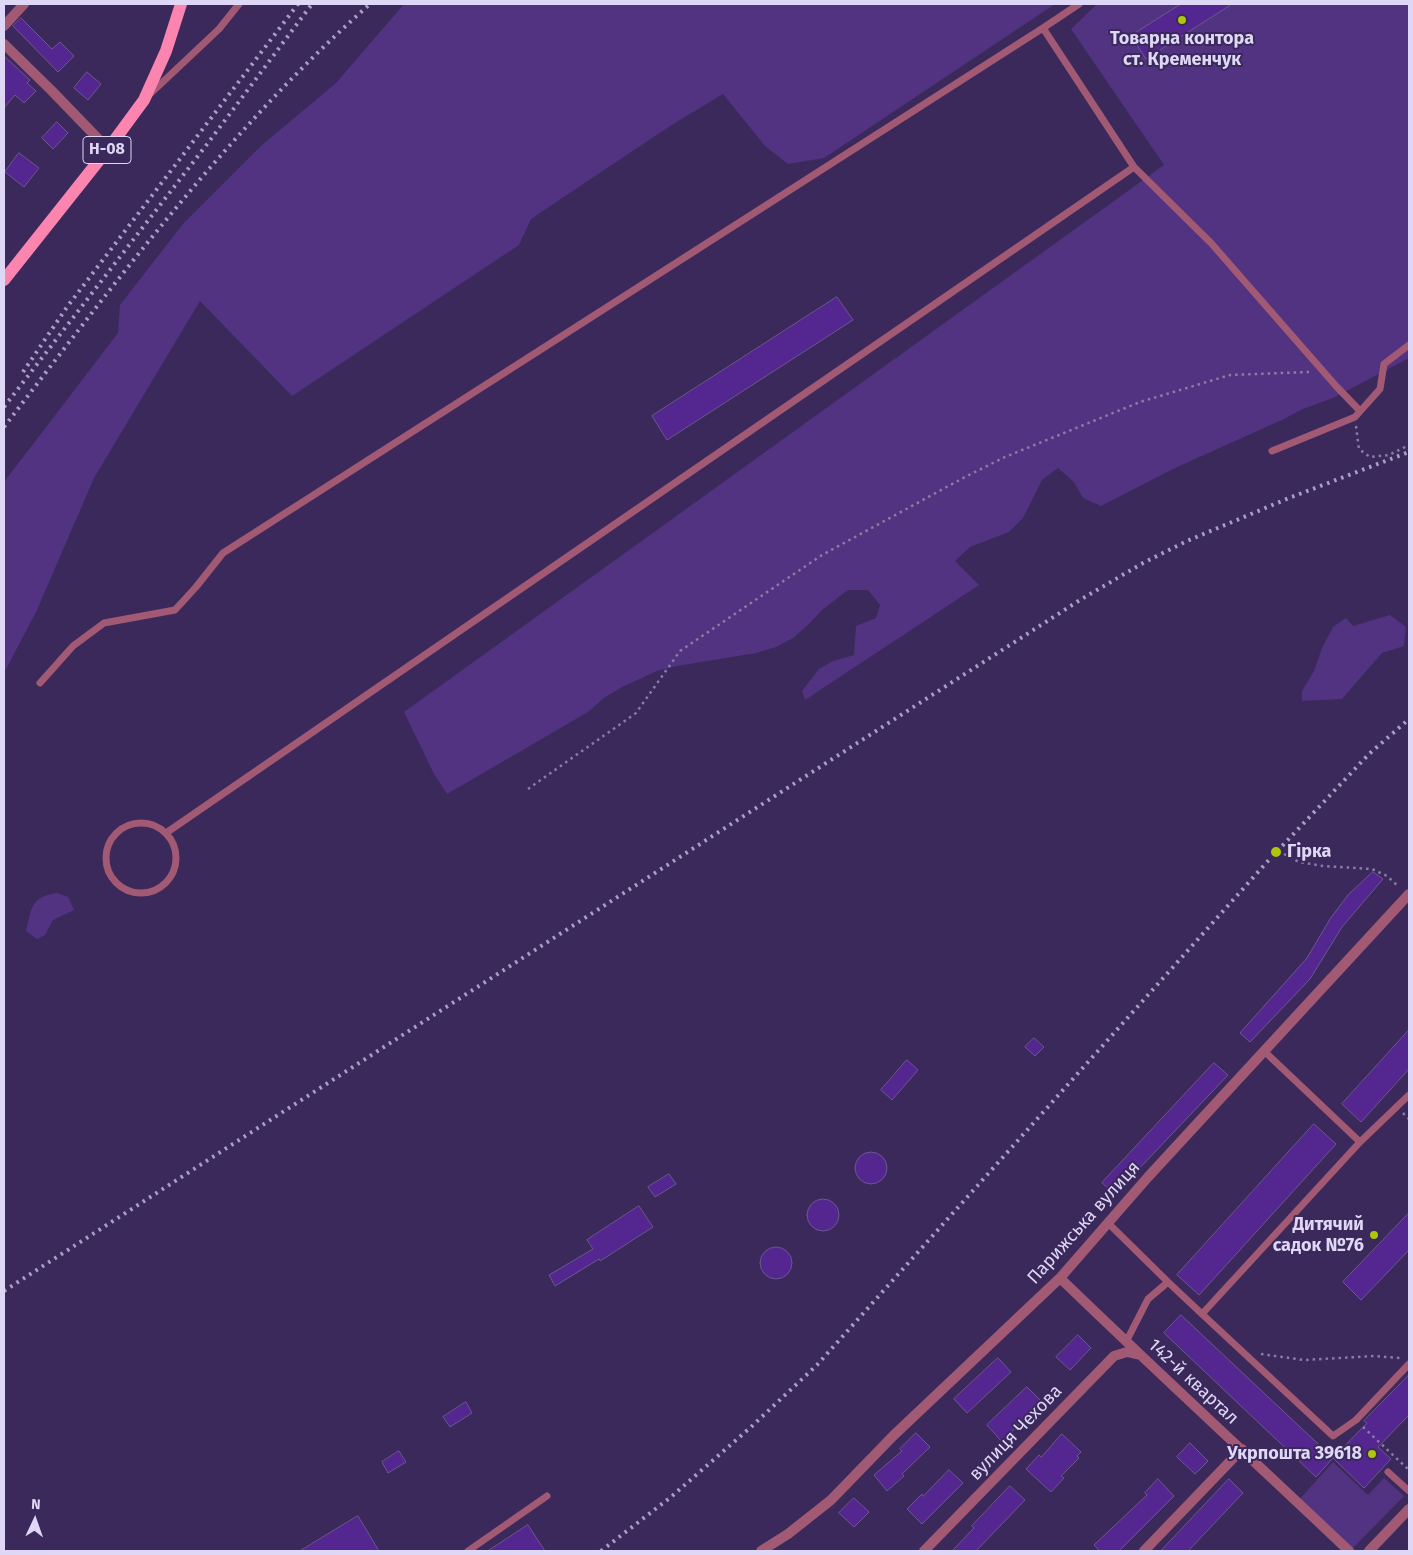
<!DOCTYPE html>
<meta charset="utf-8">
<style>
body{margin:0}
#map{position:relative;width:1413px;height:1555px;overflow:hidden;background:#3b295b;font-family:"Fira Sans",sans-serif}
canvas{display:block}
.frame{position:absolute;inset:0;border:5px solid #dfd7f6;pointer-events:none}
.north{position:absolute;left:10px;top:1495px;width:50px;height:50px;-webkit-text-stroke:4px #3b295b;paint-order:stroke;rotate:3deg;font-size:14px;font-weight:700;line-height:20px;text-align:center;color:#dfd7f6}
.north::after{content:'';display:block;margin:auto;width:18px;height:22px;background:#dfd7f6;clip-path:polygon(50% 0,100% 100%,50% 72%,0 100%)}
</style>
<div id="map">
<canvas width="1413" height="1555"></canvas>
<div class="frame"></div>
<div class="north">N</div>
</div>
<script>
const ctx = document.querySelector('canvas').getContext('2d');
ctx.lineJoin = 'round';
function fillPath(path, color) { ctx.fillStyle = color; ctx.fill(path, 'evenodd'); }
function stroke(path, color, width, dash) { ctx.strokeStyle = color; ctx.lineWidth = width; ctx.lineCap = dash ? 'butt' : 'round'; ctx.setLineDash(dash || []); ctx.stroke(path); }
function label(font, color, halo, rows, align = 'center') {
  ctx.font = font + ' "Fira Sans",sans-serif'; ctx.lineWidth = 4; ctx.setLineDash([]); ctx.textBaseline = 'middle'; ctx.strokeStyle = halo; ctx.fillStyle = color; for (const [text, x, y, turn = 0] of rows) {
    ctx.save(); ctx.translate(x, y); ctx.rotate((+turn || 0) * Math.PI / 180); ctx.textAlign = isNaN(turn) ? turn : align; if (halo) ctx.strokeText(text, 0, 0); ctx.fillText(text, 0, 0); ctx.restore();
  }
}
fillPath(new Path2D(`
 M404,4H1055L824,158L788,164L765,146L723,94L670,126L531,219L519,245L292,396L200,301L94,478L37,610L4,673V482L118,333L120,305L182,225L262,145L336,83Z
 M1097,4H1409V358L1333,398L1303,409L1284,419L1173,469L1101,506L1083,498L1074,482L1058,468L1042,480L1023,518L1009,532L970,547L955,561L979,585L805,700L802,691L819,669L833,661L854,655L856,626L876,618L880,605L868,590H848L823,609L809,624L793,638L776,647L756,653L677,666L657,671L622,687L604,698L588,712L447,794L434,774L404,712L1164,165L1071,29Z
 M1390,615L1406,627L1404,646L1382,653L1342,699L1302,701V691L1314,671L1322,648L1333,627L1346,618L1353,626Z
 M57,893L68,897L74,910L53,920L45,935L37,939L26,931C32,908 30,897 57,893Z
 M1333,1462L1368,1495L1384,1478L1404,1496L1351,1550L1299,1500Z`), '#513381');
const building = new Path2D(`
 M1181,4H1232L1146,59L1131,36Z
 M21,18L52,49L60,42L74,56L58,72L13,26Z
 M4,56L30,80L27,83L36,91L24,103L15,95L4,108Z
 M87,72L101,84L88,100L74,88Z
 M57,122L68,133L53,149L42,138Z
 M19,153L39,168L24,187L5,172Z
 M837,297L853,320L667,440L652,416Z
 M1373,872L1383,879L1342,927L1310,979L1250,1042L1240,1033L1307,958L1330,919L1348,895Z
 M1409,1030V1069L1361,1122L1342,1104Z
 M1034,1038L1044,1047L1035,1056L1025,1047Z
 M907,1060L918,1070L892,1100L881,1090Z
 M1214,1063L1228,1075L1115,1194L1102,1183Z
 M1314,1124L1336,1144L1199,1295L1177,1275Z
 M855 1168a16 16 0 1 1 32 0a16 16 0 1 1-32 0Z
 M669,1174L676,1184L655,1197L648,1187Z
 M807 1215a16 16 0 1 1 32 0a16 16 0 1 1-32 0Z
 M639,1206L653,1227L600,1261L599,1259L555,1286L549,1275L593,1249L587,1240Z
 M1409,1213V1250L1361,1300L1343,1282Z
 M760 1263a16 16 0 1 1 32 0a16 16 0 1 1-32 0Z
 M1181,1315L1333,1458L1316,1477L1164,1333Z
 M1078,1335L1091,1348L1070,1370L1056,1357Z
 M998,1358L1011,1372L967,1413L954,1399Z
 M1409,1375V1415L1378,1447L1391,1459L1364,1488L1333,1458L1367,1423L1364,1421Z
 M1027,1387L1041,1401L1002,1442L987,1425Z
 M466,1402L472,1413L450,1427L443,1417Z
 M916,1433L930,1447L902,1474L904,1476L887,1491L874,1475L902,1451L900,1449Z
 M1062,1434L1081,1452L1077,1456L1079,1458L1061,1476L1064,1478L1051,1492L1026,1469L1039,1455L1041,1457Z
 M1190,1443L1208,1461L1195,1474L1177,1457Z
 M399,1451L406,1462L388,1473L382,1462Z
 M949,1470L963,1483L922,1524L907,1509L922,1494L923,1496Z
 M1158,1479L1174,1496L1119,1551H1100L1094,1545L1147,1495L1145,1493Z
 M1229,1479L1243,1493L1188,1551H1161Z
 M1010,1486L1025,1500L976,1551H952L974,1528L972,1526Z
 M854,1498L869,1512L854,1527L839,1513Z
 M358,1516L379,1551H300Z
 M528,1525L545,1551H488Z`);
fillPath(building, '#54268f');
stroke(building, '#6a588e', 1);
stroke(new Path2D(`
 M1356,426L1359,449L1370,457L1389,455L1409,445
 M528,789L636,713L680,651L822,555L965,477L1005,457L1140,402L1230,375L1309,372
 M1284,854L1299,862L1323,866L1372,869L1387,876L1399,887
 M1403,1113L1409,1119
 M1261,1354L1304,1360L1374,1356L1400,1358
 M1363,1427L1409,1470`), '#8a7da5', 2.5, [2.5, 4]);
stroke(new Path2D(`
 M150,94L219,29L239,4
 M1134,167L1211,243L1336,386L1360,411
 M1272,451L1355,417L1380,389L1384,364L1409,345
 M40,683L73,646L104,623L175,610L196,587L223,553L1043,28
 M106 858a35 35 0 1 1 70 0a35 35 0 1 1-70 0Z
 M166,833L1134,167L1043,28L1079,4
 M1264,1051L1360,1142
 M1108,1223L1168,1282
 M1202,1314L1333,1436L1356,1420L1409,1364
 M1126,1342L1148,1299L1168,1282L1202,1314L1360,1142L1409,1095
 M1388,1472L1409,1491
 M468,1551L547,1496`), '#a25973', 7);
stroke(new Path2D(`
 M4,26L24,4
 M4,44L51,90L108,149
 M1060,1278C1155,1370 1253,1460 1349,1551
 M761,1551L788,1534L831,1500L893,1436L1060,1278L1148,1177L1409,894
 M924,1551L1114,1356L1127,1352L1140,1355
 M1144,1551L1242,1449`), '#a25973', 10);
stroke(new Path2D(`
 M1369,1551L1409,1509`), '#a25973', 10);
stroke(new Path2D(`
 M4,280L108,149L144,100L166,51L181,4`), '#fc85b0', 12);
stroke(new Path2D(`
 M23,372L67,307L298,4
 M4,407L208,143L312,4
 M4,427C117,280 230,128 370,4
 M4,1291L1080,600L1143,563L1187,541L1289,498L1409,452
 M601,1551L671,1497L751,1427L817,1365L1267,862L1369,754L1409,719`), '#a99ec3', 4, [2.5, 5]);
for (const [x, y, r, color] of [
 [1182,20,5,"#aec60c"],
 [1276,852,6,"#aec60c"],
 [1374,1235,5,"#aec60c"],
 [1372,1454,5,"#aec60c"]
]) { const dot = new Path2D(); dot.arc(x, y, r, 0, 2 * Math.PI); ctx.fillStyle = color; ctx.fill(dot); stroke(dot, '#3b295b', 2); }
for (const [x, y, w] of [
 [107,150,48]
]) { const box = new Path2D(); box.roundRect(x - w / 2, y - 13.5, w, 27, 4); ctx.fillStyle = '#3b295b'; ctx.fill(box); stroke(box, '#dfd7f6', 1); }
label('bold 16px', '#dfd7f6', null, [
 ["Н-08",107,150]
]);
label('bold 18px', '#dfd7f6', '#3b295b', [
 ["Товарна контора",1182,39,"center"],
 ["ст. Кременчук",1182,60,"center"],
 ["Гірка",1287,852,"left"],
 ["Дитячий",1364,1225],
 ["садок №76",1364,1246],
 ["Укрпошта 39618",1362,1454]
], 'right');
label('18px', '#dfd7f6', '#3b295b', [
 ["Парижська вулиця",1084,1223,-48],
 ["142-й квартал",1193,1382,43],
 ["вулиця Чехова",1016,1433,-46]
]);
</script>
